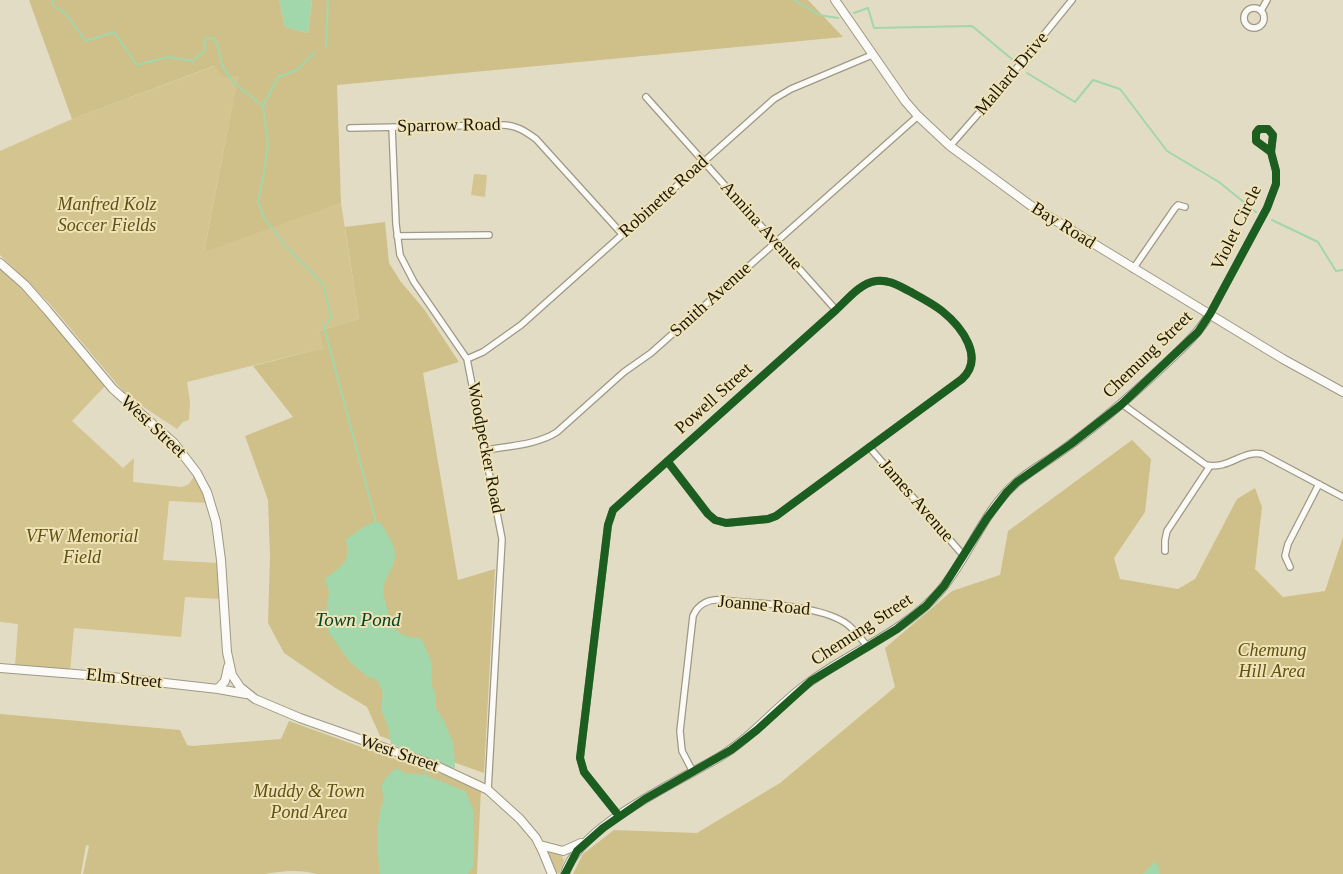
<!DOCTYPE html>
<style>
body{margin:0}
canvas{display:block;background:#e2dcc4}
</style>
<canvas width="1343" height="874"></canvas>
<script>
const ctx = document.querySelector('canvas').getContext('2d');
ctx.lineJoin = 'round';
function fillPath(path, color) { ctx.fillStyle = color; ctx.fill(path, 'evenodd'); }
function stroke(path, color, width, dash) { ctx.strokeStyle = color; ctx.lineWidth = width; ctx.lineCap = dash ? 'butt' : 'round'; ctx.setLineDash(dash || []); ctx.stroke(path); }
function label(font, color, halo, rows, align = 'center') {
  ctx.font = font + ' Georgia,serif'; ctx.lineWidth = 4; ctx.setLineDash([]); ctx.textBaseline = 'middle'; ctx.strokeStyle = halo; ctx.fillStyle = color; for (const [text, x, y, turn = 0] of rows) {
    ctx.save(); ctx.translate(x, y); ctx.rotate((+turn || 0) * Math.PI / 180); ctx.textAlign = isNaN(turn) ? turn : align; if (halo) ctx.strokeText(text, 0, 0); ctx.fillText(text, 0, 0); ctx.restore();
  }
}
fillPath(new Path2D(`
 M215,66L238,76L204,251L341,203L359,319L319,331L323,348L187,382L190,402L189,420L183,422L177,429L127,396L49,303L0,255V151L72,119Z
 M474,174L487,175L485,197L471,195Z
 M0,267L34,299L106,385L72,421L123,468L134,458L133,482L182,487L189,484L195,475L208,503L169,501L163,560L219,563L220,599L185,597L181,637L74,628L70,671L15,666L18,624L0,622Z
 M551,851L562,856L564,861L559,874C554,871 550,859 549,853Z`), '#d4c590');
fillPath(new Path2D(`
 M29,0H279L285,27L308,33L312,0H808L843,37L337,85L341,203L204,252L238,76L224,77L214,66L72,119Z
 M385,222L389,263L401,282L424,309L459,362L423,373L458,580L495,569L484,773L380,736L367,707L334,687L284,653L268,623L270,556L268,500L245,436L293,417L253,366L323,348L319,331L359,319L345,227Z
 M1132,440L1151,459L1145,512L1114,558L1120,579L1178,589L1195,579L1237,499L1255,488L1262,507L1255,569L1283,597L1325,591L1343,537V874H573L583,854L614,830L697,833L780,783L895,687L885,648L952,591L1000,575L1008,531Z
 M0,714L180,730L187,745L192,746L281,739L289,721L400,761L456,778L481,789L477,874H317C300,869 281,871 265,874H83L89,846L86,845L81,874H0Z`), '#cfc089');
fillPath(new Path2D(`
 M279,0H312L308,33L285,27Z
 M376,522L381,523C386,532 395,545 395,555C395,567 387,574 384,584C382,591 384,597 386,604C391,625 395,638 420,638L423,642L431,661L432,686L436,695V708L444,721L452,740L454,749L455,768L448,767L427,761L418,754L391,744L388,726L381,710L383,693L378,682L375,679L368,677L350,662L329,633L325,620L329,592L325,579C343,564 351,564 346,539L367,525Z
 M397,768L406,774C424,771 447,785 465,791L473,809L474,852L473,867L468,874H380C377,847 375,828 383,801C384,796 381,790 382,785C384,778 391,772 397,768Z
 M1155,861L1160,870L1159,874H1143Z`), '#a2d6ab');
stroke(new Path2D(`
 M53,0L52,5L65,13L86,41L114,32L137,65L168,57L193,61L204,51L205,39L214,38C220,48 219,54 222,64C230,83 248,94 263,106
 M794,0L819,15L838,18
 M854,13L868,8L874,28L972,26L1013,60
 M326,47L328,0
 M315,52L297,70L278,77L263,106L268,144L263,179L258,201L264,218L288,249L323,284L331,317L324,327L375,518V524
 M1027,73L1075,102L1093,80L1120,89L1167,151L1219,182L1256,212
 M1272,220L1318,242L1336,271L1343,270
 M425,768L426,776`), '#a2d6ab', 2);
const street = new Path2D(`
 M1244 18a10 10 0 1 1 20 0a10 10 0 1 1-20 0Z
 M1261,11L1267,0
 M646,97L836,310
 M392,127L396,224L400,255L414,282L467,359L502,539L488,790
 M350,128L502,125C516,125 525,131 536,139L622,234
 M950,146L999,90L1072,0
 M397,236L489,235
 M1133,269L1175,208L1178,205L1185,207
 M1210,314L1267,208L1276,184V171L1271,152L1273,135L1268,129H1259L1256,133V141L1271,152
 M467,359L483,352L521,325L774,99L791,89L872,55
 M1122,404L1206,465C1228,470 1242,450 1262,454L1343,497
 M869,447L963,555
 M486,450C508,446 537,445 557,432L624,372L651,353L918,116
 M1165,551V540L1167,531L1210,466
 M1290,567L1285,556L1288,544L1319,484
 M693,772L682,751L680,731L693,616C698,604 709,599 721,600C756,604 814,604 844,622C854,628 860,638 868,647
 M619,816L584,772L580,758L608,525L613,510L836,310C847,300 860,283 876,281C888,279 899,286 909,291C920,297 932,303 942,311C962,327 985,358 962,379L776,516L768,519L726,523L715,520L708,514L668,462`);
const secondary = new Path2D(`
 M835,0L905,101L918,116L950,146L1030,205L1283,359L1343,392
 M0,263L25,285L47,310L113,389L174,443L197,473L207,492L216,522L221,560L227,652L232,675L240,687L255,699L300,718L439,767L488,790L520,819L536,838L543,852L552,874
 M0,668L112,677L218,689L246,694
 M218,689L225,681L228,667
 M540,845L563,851L581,843
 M565,874C579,825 680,781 721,756C755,735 779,703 811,681C854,650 904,632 939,592C969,558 982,512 1017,482C1030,471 1046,462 1060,452C1097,426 1130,397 1163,366C1180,350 1198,334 1210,314`);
stroke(street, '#9d9986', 8);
stroke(secondary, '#9d9986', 10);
stroke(street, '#fbfaf6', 5.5);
stroke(secondary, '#fbfaf6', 8);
stroke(new Path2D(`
 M619,816L584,772L580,758L608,525L613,510L836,310C847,300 860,283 876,281C888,279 899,286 909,291C920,297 932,303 942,311C962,327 985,358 962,379L776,516L768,519L726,523L715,520L708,514L668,462
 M565,874L577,851L603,828L645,799L731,750L757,730L811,681L897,629L926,606L944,586L987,518L1007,492L1017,482L1071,444L1122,404L1198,332L1210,314L1267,208L1276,184V171L1271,152L1273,135L1268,129H1259L1256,133V141L1271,152`), '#1b5e20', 8);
label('18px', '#1c1807', '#efe3b7', [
 ["Mallard Drive",1012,74,-50],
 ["Sparrow Road",449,126,-1],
 ["Robinette Road",664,197,-42],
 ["Annina Avenue",761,226,48],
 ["Bay Road",1063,226,32],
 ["Violet Circle",1237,228,-64],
 ["Smith Avenue",711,300,-42],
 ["Chemung Street",1148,355,-44],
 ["Powell Street",714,399,-42],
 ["West Street",153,427,43],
 ["Woodpecker Road",485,448,79],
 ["James Avenue",916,501,49],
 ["Joanne Road",764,606,5],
 ["Chemung Street",862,630,-33],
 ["Elm Street",124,679,6],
 ["West Street",399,754,19]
]);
label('italic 18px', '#615112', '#efe3b7', [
 ["Manfred Kolz",107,205],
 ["Soccer Fields",107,226],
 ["VFW Memorial",82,537],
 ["Field",82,558],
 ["Chemung",1272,651],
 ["Hill Area",1272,672],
 ["Muddy & Town",309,792],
 ["Pond Area",309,813]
]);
label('italic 19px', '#044323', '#efe3b7', [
 ["Town Pond",358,621]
]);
</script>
